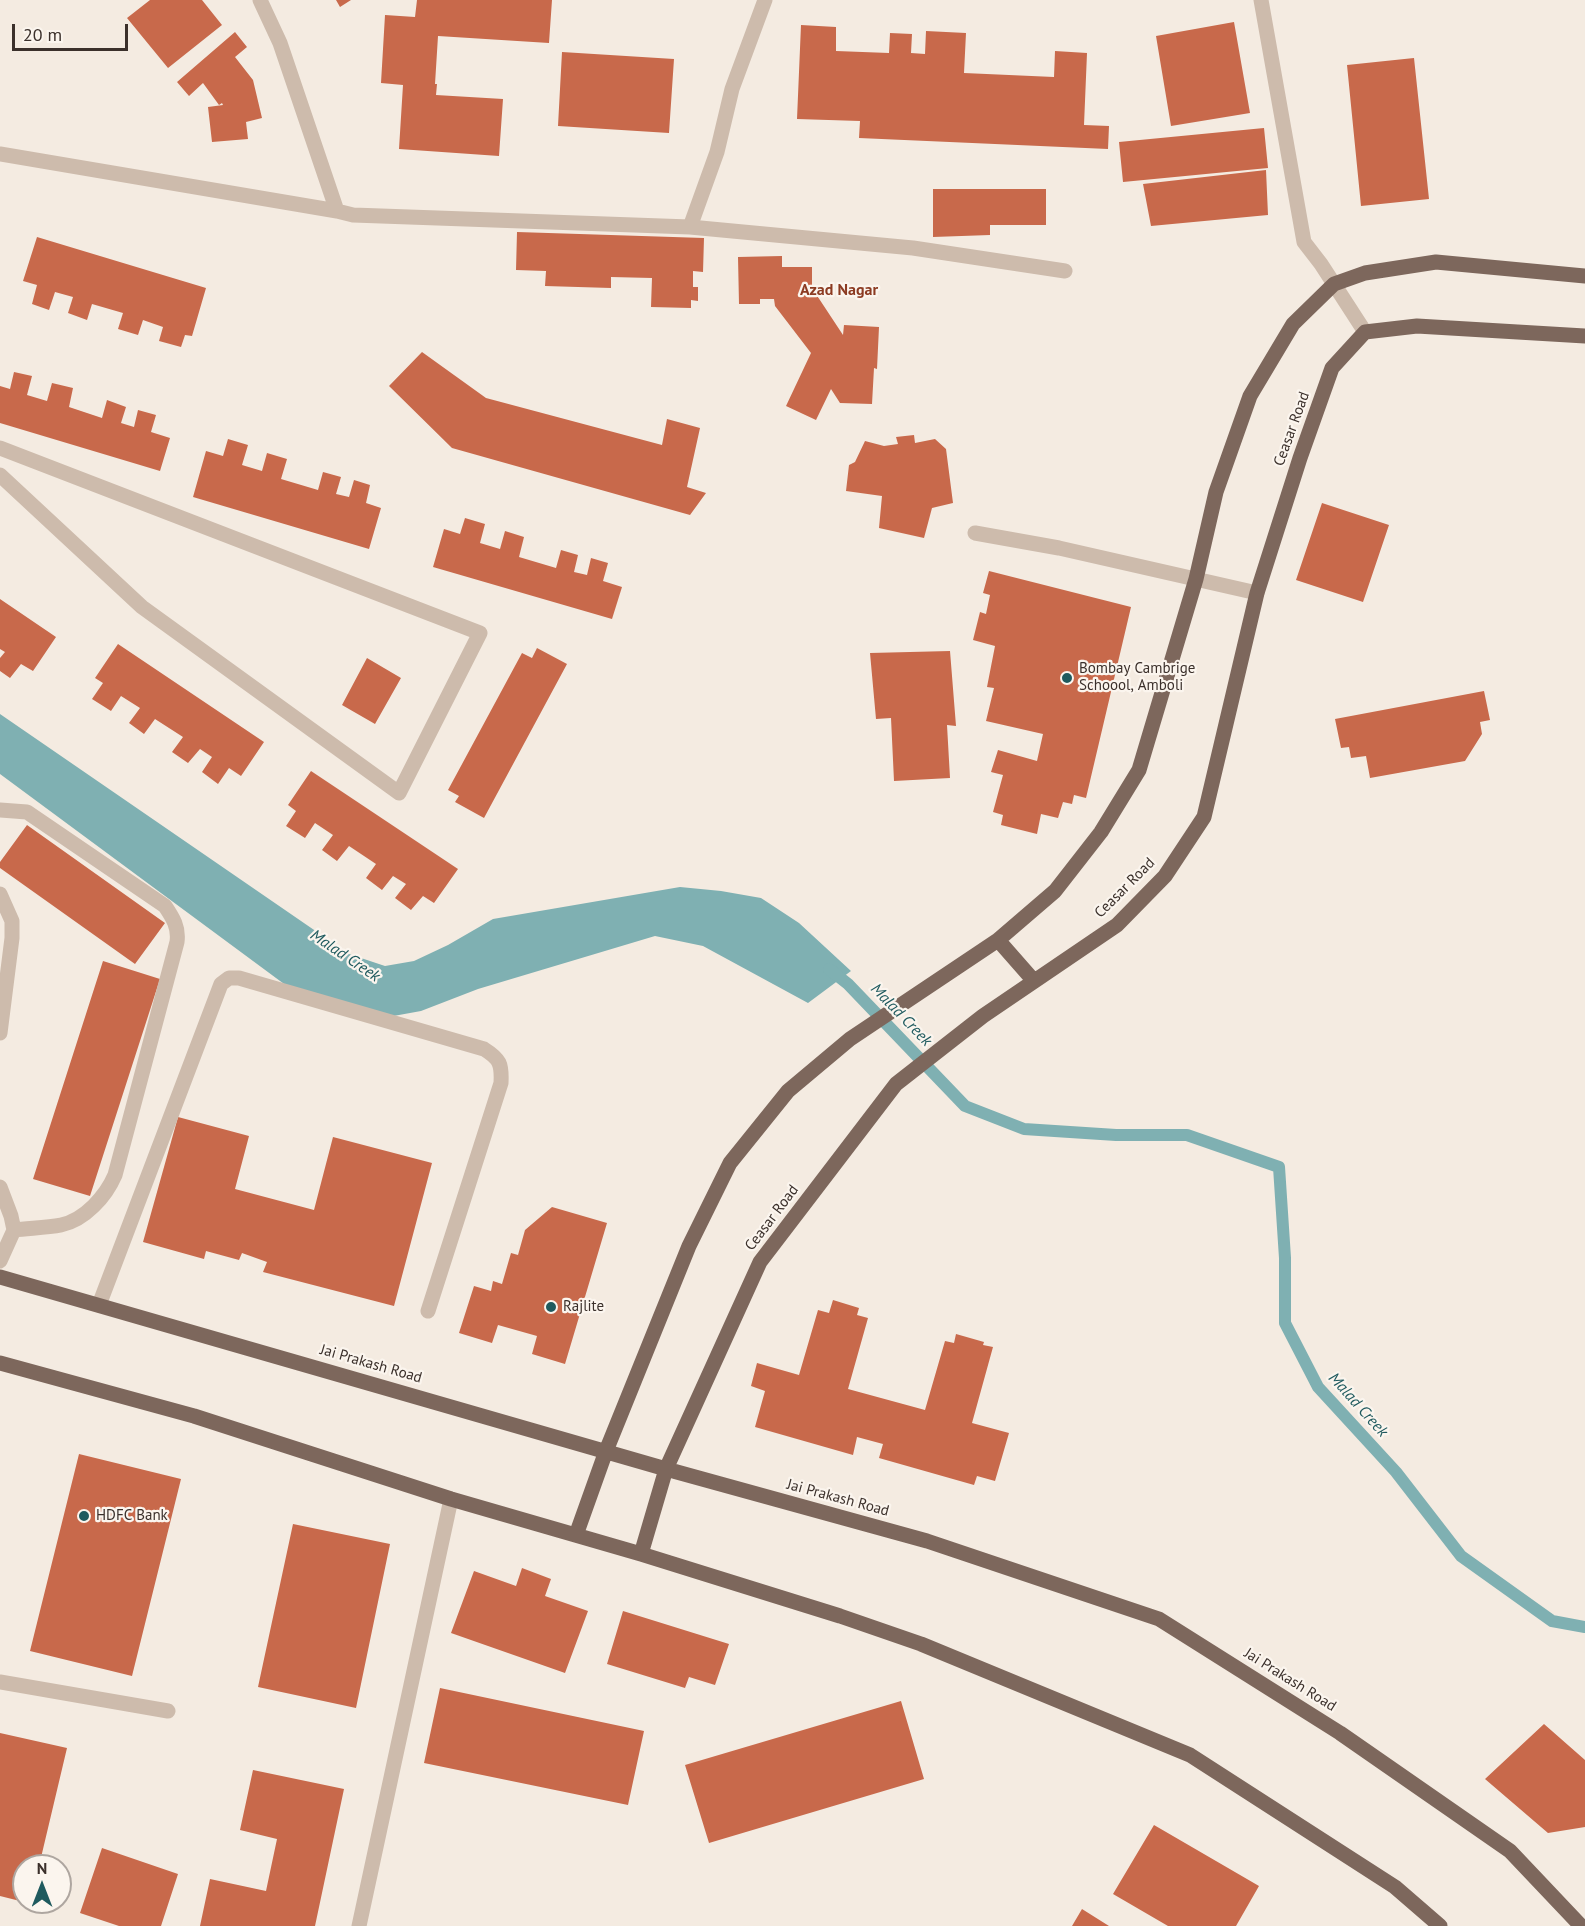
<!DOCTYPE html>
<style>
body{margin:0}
#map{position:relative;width:1585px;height:1926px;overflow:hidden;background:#f4ebe1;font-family:"PT Sans",sans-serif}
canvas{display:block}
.north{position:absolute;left:12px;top:1854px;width:60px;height:60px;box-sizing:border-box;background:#fbf5ee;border:2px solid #aea6a0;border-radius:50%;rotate:0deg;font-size:16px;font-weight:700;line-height:24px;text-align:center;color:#3b302b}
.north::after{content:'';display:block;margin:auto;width:21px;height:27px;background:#1f5a5e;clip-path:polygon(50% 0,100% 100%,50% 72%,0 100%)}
.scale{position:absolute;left:12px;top:24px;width:116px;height:27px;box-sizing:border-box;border:3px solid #3b302b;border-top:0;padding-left:8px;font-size:18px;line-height:21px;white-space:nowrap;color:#3b302b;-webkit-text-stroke:4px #fbf5ee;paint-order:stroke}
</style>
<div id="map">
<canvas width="1585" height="1926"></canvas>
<div class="north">N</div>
<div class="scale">20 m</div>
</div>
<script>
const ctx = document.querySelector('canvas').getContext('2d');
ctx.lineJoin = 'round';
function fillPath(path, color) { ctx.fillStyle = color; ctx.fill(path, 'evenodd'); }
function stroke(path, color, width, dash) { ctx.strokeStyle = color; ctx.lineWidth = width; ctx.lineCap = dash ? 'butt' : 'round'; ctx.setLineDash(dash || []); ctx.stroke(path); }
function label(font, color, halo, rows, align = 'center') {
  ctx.font = font + ' "PT Sans",sans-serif'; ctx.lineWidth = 4.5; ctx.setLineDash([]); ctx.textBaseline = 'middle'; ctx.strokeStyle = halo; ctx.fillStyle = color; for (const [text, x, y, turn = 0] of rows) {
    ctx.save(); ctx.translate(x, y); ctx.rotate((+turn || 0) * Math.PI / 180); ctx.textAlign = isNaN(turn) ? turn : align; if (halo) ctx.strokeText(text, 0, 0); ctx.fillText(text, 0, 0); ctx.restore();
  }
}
fillPath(new Path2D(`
 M0,714L349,954L385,966L414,961L448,945L493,919L680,887L721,891L761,898L799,923L851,971L808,1003L703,946L655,936L478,989L421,1011L366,1021L299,995L0,774Z`), '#7fb0b2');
stroke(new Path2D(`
 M829,969L848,984L965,1106L1024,1129L1116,1135H1187L1279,1167L1285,1258V1323L1318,1387L1396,1472L1461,1556L1552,1621L1585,1627`), '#7fb0b2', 12);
fillPath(new Path2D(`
 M150,0H202L222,25L168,68L127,18Z
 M336,0H351L340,7Z
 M417,0H552L549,43L438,36L435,84H437L436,95L503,99L499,156L399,149L403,85L381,83L385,15L415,17Z
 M1234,22L1250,113L1171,126L1156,36Z
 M801,25L836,27V51L889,53L890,33L912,34L911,53L925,54L926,31L966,33L964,73L1054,77L1055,51L1087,53L1084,125L1109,126L1108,149L859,138L860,121L797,119Z
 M235,32L247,47L235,57L253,80L262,118L246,122L248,139L212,142L208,107L223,105L222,103L219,105L203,83L189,96L177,82Z
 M562,52L674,59L669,133L558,126Z
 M1414,58L1429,199L1361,206L1347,65Z
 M1264,128L1268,168L1123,182L1119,142Z
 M1266,170L1268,215L1151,226L1143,184Z
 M933,189H1046V225H990V235L933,237Z
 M517,232L704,238L703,272L693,271V287H698V301L691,300V308L651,307L652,278L611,277V288L545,286L546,271L516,270Z
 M37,237L206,288L192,336L185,335L181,347L159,341L163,327L143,320L138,335L118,329L123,313L92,304L87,320L68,313L73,297L55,292L49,310L32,304L37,285L23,281Z
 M782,256V267H812V288L843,335L844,325L879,327L877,369L874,368L872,404L840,403L831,389L816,420L786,406L811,353L775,306L774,299H760V304H739L738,257Z
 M422,352L486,398L662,445L667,419L700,428L687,487L706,493L690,515L452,448L389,386Z
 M14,372L32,376L27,395L47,401L52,383L73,388L69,407L102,418L107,400L126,407L121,423L134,427L138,410L156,415L151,432L170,438L160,471L0,423V386L10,389Z
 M914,435L915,443L935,439L946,449L953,503L932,508L924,538L879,528L882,496L846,491L849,465L855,462L865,441L884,446L898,444L896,437Z
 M228,439L248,445L242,465L262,471L267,453L287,459L281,479L318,490L323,472L341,477L336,494L349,497L354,480L370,485L366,503L381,508L369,549L193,497L206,451L223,456Z
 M1322,503L1389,525L1363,602L1296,580Z
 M465,518L485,524L480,543L500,549L505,531L524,537L519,557L556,568L561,550L578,555L574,572L587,575L591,558L608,563L603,581L622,587L612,619L433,567L444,529L460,534Z
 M989,571L1131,607L1086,798L1074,795L1072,804L1063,802L1058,818L1041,814L1037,834L1001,825L1003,815L993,812L1003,775L991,772L998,750L1037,761L1043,734L986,721L994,688L987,687L995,646L973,640L980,612L986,614L990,595L983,593Z
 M0,599L56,637L33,671L21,664L10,678L0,671V658L5,652L0,649Z
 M118,644L264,742L241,776L229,768L218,784L202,772L212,757L200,749L188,763L172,752L183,737L155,719L144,734L129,723L140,708L121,696L111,711L92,699L103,683L95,678Z
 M537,648L567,664L484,818L455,802L459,796L448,790L522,653L532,658Z
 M950,651L956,726L947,725L950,778L894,781L891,718L876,719L870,653Z
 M367,658L401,678L375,724L342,705Z
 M1484,691L1490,720L1480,722L1482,734L1465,761L1370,778L1366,756L1351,758L1349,747L1341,748L1335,719Z
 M311,771L458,869L434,903L423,896L411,910L395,898L406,884L393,876L382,890L366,878L376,864L349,846L337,861L322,850L333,835L315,823L305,838L286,826L296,811L288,805Z
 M27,825L165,923L135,964L0,868V862Z
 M103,961L160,979L90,1196L33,1179Z
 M178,1117L249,1136L235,1189L314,1210L333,1137L432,1163L394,1306L263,1272L267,1262L242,1253L239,1260L206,1251L204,1259L143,1242Z
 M552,1207L607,1223L565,1364L532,1354L537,1336L498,1325L492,1343L459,1333L474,1286L491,1291L493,1281L502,1284L511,1253L518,1255L525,1230Z
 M833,1300L859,1308L857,1315L868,1318L848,1389L925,1410L945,1341L954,1343L956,1334L984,1342L983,1345L993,1347L972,1423L1009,1433L995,1481L977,1476L974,1485L879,1458L883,1444L857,1437L853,1455L755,1427L765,1391L751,1386L757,1363L799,1375L818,1310L829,1313Z
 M79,1454L181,1479L132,1676L30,1651Z
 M293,1524L390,1544L356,1708L258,1687Z
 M522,1568L551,1579L545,1596L588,1611L565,1673L451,1633L474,1571L516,1586Z
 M623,1611L729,1644L715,1685L689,1677L685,1688L607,1664Z
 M440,1688L644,1731L628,1805L424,1763Z
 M901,1701L924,1779L709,1843L685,1765Z
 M1544,1724L1585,1760V1827L1548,1833L1485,1779Z
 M0,1733L67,1748L39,1866H24V1902L0,1896Z
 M253,1770L344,1789L315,1926H200L210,1879L266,1891L277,1839L240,1830Z
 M1154,1825L1259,1886L1236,1926H1168L1113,1894Z
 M102,1848L178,1874L161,1926H119L80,1913Z
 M1082,1909L1109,1926H1072Z`), '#c8694b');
stroke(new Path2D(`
 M260,0L280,43L337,211
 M1261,0L1304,242L1321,264L1365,332
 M0,154L337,211L353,215L690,227L913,248L1065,271
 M690,227L717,152L732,89L765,0
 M0,448L480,633L399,793L142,607L0,475
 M975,533L1059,548L1257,593
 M0,810L27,812L165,906C173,918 179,927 177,942L115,1175C106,1196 85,1220 61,1225C46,1228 29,1228 14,1230
 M0,894L12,921V938L0,1033
 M0,1187L11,1216L14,1230L0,1261
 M99,1305L221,984L229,978H239L484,1049C500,1059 502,1064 501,1083L428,1311
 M0,1682L168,1711
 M359,1926L451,1499`), '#cdbbac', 15);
stroke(new Path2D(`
 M998,940L1034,981
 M0,1277L666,1469L927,1541L1159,1619L1340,1733L1510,1851L1581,1926
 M0,1363L194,1416L451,1499L641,1554L840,1616L921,1644L1190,1755L1395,1887L1440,1926
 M576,1535L606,1451L689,1246L730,1163L788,1091L850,1039L998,940L1055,891L1101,832L1139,770L1196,579L1216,492L1250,396L1293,324L1334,284L1365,273L1436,262L1585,276
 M641,1554L666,1469L760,1262L896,1084L983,1016L1117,925L1165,876L1204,817L1257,593L1300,458L1332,368L1365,332L1417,326L1585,336`), '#7d675c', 15);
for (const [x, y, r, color] of [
 [1067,678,6,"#1f5a5e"],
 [551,1307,6,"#1f5a5e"],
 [84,1516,6,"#1f5a5e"]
]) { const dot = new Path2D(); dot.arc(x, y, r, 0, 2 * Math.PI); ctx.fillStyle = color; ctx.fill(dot); stroke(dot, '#fbf5ee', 2); }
label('15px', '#3b302b', '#fbf5ee', [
 ["Ceasar Road",1292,429,-70],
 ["Ceasar Road",1125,888,-45],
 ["Ceasar Road",772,1218,-53],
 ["Jai Prakash Road",371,1364,16],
 ["Jai Prakash Road",838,1498,15],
 ["Jai Prakash Road",1290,1680,32]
]);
label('15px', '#3b302b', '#fbf5ee', [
 ["Bombay Cambrige",1079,669],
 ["Schoool, Amboli",1079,686],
 ["Rajlite",563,1307],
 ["HDFC Bank",96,1516]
], 'left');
label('bold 16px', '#8c3b22', '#fbf5ee', [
 ["Azad Nagar",839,290]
]);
label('italic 16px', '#1f5a5e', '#fbf5ee', [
 ["Malad Creek",345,956,34],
 ["Malad Creek",901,1015,46],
 ["Malad Creek",1358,1405,48]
]);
</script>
